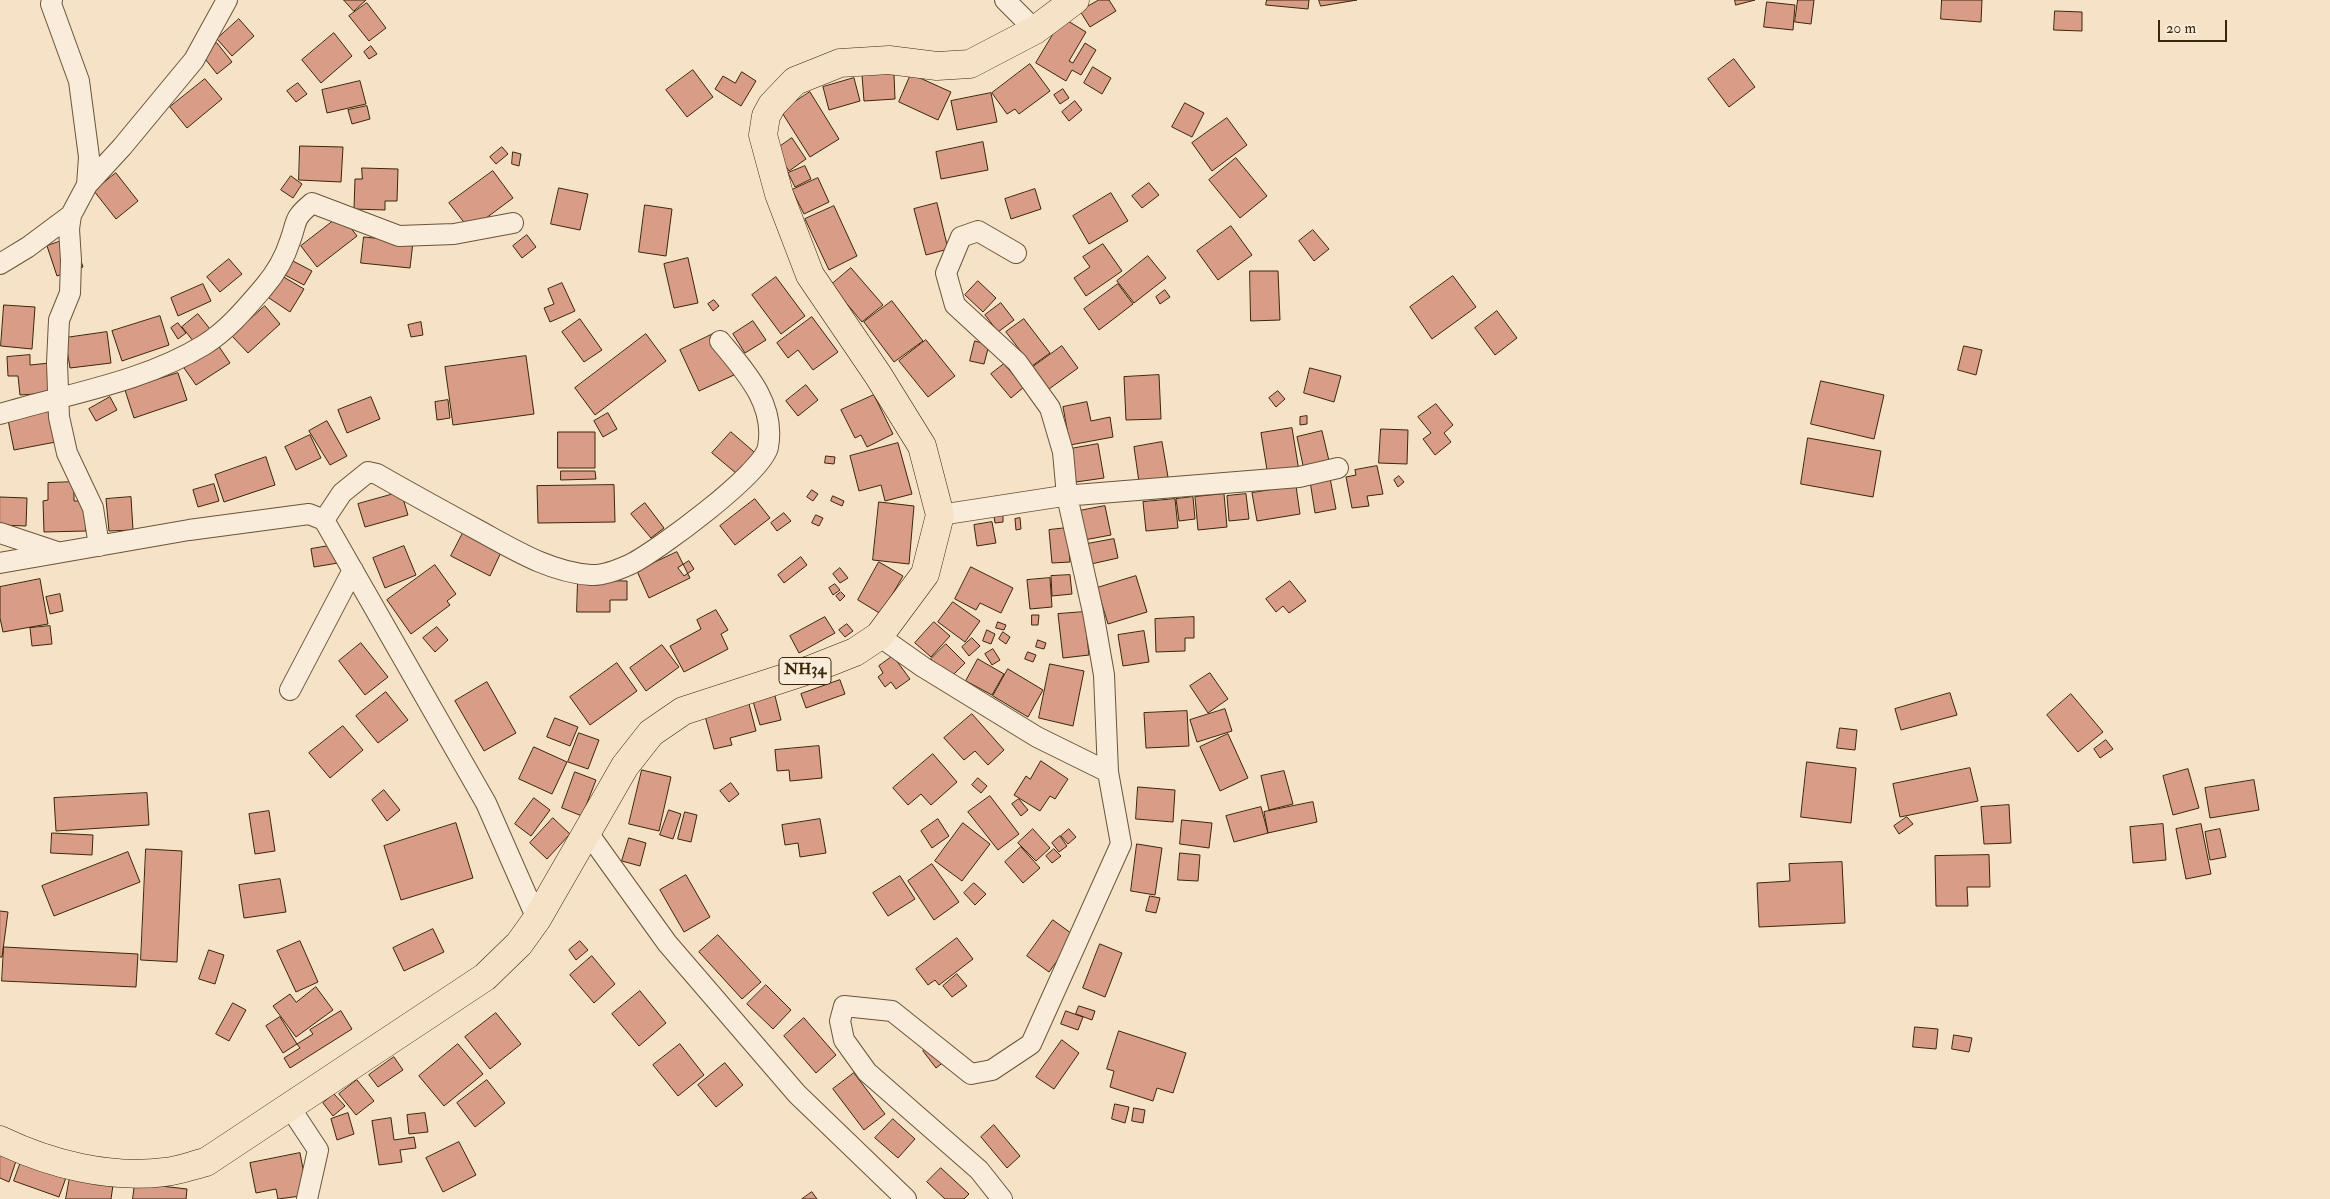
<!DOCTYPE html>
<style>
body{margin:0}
#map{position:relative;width:2330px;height:1199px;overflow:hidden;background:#f6e2c6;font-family:"IM FELL Double Pica",serif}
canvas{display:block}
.scale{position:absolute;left:2158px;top:20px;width:69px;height:22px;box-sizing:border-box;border:2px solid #3c260a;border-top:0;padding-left:6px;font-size:15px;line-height:18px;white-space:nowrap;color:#3c260a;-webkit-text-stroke:4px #f9ecda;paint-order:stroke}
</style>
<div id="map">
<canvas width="2330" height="1199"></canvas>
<div class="scale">20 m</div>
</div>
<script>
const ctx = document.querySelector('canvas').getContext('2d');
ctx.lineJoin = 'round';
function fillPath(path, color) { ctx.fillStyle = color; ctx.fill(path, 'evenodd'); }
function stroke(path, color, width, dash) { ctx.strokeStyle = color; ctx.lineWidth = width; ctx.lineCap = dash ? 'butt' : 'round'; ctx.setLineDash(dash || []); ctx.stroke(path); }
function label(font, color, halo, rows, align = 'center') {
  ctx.font = font + ' "IM FELL Double Pica",serif'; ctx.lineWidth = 4; ctx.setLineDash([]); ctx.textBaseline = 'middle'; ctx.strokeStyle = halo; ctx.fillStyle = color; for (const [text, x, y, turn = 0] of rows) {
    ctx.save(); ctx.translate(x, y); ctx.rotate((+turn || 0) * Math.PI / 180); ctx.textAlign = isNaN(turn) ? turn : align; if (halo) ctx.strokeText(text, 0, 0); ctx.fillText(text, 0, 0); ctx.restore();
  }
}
const building = new Path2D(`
 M344,0H366L354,11Z
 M1099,0H1109L1116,11L1090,27L1080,11Z
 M1267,0H1309L1308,9L1266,5Z
 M1319,0H1357L1321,6Z
 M1735,0H1755L1736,5Z
 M1798,0H1814L1811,24L1795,22Z
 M1942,0H1982L1981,22L1941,19Z
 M1767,2L1795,5L1793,30L1764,27Z
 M367,3L386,28L369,41L349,16Z
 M2055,11L2082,12V31L2054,30Z
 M1063,18L1086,32L1069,61L1073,63L1085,43L1096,50L1081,75L1072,70L1066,81L1036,63Z
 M239,19L254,36L232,56L217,39Z
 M334,33L352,56L321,83L302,60Z
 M217,43L232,62L217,74L202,55Z
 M371,46L377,54L369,59L364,52Z
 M1734,59L1755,87L1729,107L1708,79Z
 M1030,64L1050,91L1019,114L1015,109L1007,114L992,93Z
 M1093,67L1111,78L1102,94L1084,83Z
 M693,70L713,97L687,117L666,90Z
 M742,72L756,81L741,106L715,89L723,76L735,83Z
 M894,74L895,99L864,101L862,75Z
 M911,74L951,92L938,120L899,102Z
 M854,78L860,101L829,110L823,87Z
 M205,79L222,99L187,128L170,107Z
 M360,81L366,104L327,113L322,90Z
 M298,83L307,94L296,102L287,91Z
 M1063,89L1069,98L1060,104L1054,95Z
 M810,92L839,139L810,157L781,111Z
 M991,93L997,122L957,130L951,101Z
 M1075,101L1082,110L1069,121L1062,112Z
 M1185,103L1204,113L1192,137L1172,127Z
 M367,106L370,119L352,124L348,110Z
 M1227,118L1247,145L1212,171L1192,143Z
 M792,138L806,159L789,171L775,150Z
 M983,142L988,170L941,179L936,152Z
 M300,146L343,147L341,182L299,180Z
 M502,147L508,154L496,164L490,157Z
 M513,152L521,154L519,166L512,164Z
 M1236,158L1267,196L1240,218L1209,180Z
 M805,166L811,179L795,187L788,173Z
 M362,168L398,169L397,201H385V210L354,209L355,179H362Z
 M493,171L513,198L470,230L449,203Z
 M116,173L138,201L116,219L94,191Z
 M291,176L302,184L293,198L281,190Z
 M818,178L829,202L804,214L792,190Z
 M1149,183L1159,195L1142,208L1132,196Z
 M559,188L588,194L580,230L551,224Z
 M1035,189L1041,209L1011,219L1005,199Z
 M1111,193L1128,221L1089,244L1073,216Z
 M937,203L948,249L926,255L914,209Z
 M645,205L672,209L666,256L639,252Z
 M834,206L857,256L829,270L805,219Z
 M341,215L357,236L317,267L301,246Z
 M1231,226L1252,255L1218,280L1197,251Z
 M1313,230L1329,249L1314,261L1299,241Z
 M527,235L536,247L522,258L513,246Z
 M73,237L83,267L57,276L47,246Z
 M364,237L413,242L410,268L361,263Z
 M1103,244L1122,271L1086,296L1074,278L1090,267L1083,257Z
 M1148,256L1166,278L1134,303L1117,281Z
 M688,258L698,303L674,308L664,264Z
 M229,259L242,274L220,292L207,277Z
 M293,261L312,271L304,285L285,275Z
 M851,268L883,305L862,322L831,285Z
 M1250,271H1278L1280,320L1251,321Z
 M282,276L304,289L290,312L269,298Z
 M1453,276L1476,307L1432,339L1410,307Z
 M776,277L805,316L781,334L752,295Z
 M978,281L996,298L983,312L965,295Z
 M562,283L575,311L550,322L544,308L554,304L548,289Z
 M203,284L211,301L178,316L171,298Z
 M1118,284L1133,304L1099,330L1084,309Z
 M1165,290L1170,297L1160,304L1156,297Z
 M714,300L719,306L713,311L708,304Z
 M892,301L923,341L894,362L864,322Z
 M1001,303L1014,320L998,332L985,315Z
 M4,305L35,307L32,349L1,346Z
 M265,306L280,324L248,353L232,336Z
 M1497,311L1517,338L1495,355L1475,328Z
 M198,314L210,329L194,342L182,327Z
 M160,316L169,345L122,361L112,331Z
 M812,317L838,352L813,370L798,350L788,358L777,343Z
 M580,319L602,350L584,362L562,332Z
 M1024,319L1050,353L1032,366L1006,332Z
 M753,321L766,340L745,353L733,334Z
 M421,322L423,335L411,337L408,325Z
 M178,323L186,333L178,339L171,328Z
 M107,332L111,363L70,368L65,338Z
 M715,333L734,375L699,391L680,350Z
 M646,334L666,361L595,415L575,388Z
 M926,340L955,376L928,397L899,361Z
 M975,341L989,345L984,364L970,361Z
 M218,345L230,363L196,385L184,368Z
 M1062,346L1078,368L1049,389L1033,367Z
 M1964,346L1982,350L1976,375L1958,370Z
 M30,355V365L50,363L52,393L20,395L18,376H8L7,357Z
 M526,356L534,414L453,425L445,367Z
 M1004,364L1024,387L1011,398L991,374Z
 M1310,368L1341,376L1334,402L1304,393Z
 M178,373L187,400L134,418L125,390Z
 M1159,375L1161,419L1126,420L1124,377Z
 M1821,381L1884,395L1874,439L1811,424Z
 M806,385L818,400L798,416L786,401Z
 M1278,391L1285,399L1276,407L1269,398Z
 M874,395L893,434L867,447L861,435L855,438L841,410Z
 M110,397L117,410L96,421L89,409Z
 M371,397L380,419L347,433L338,410Z
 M448,400L450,418L437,420L435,402Z
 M1087,402L1091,421L1110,417L1113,437L1070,445L1063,407Z
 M1436,404L1453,425L1444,433L1451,442L1435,455L1423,439L1431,433L1418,417Z
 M60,409L66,440L14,450L8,420Z
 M608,413L617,429L603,437L594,421Z
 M1307,416V424L1300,425V417Z
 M327,421L347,456L330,465L309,431Z
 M1292,428L1299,471L1268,476L1261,433Z
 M1381,429L1408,430L1407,464L1379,463Z
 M1322,431L1330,465L1304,470L1297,437Z
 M558,432H595V468H558Z
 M731,432L761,458L743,479L712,453Z
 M310,435L321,458L296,470L285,447Z
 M1808,438L1881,451L1873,497L1801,484Z
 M1162,442L1168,477L1139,482L1134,447Z
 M898,443L912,494L885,501L881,485L859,491L850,456Z
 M1098,444L1104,478L1076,482L1070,449Z
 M826,456L835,457L834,464L825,463Z
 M266,457L275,485L224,502L215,475Z
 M1377,466L1383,494L1367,496L1369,506L1352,508L1346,477L1356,475L1355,470Z
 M561,471H595L596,479L561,480Z
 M1399,476L1404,482L1398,487L1394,480Z
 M1330,478L1336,509L1315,513L1310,481Z
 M74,482V501H85L86,531L44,532L43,501L48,500V483Z
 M214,484L219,501L198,507L193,490Z
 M614,485L615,522L538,523L537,486Z
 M1296,486L1300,514L1257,521L1252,493Z
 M812,490L818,494L813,501L807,497Z
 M401,492L408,515L365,527L358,504Z
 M1224,494L1227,527L1198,530L1195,497Z
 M1246,494L1249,519L1229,521L1227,496Z
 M833,496L844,501L842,506L831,501Z
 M0,497L27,498L26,526L0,525Z
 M131,497L133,530L109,531L106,499Z
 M1193,497L1195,519L1179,521L1176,499Z
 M755,499L770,518L735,545L720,526Z
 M1175,499L1178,528L1146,531L1143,502Z
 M879,502L914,506L909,564L873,560Z
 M645,503L664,528L651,538L631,514Z
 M1105,506L1111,535L1084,540L1079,511Z
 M784,513L791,521L777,531L771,523Z
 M816,515L823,518L819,526L812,523Z
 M1003,515V522L995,523L994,516Z
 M1020,518L1021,529L1016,530L1015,519Z
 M992,522L996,543L977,546L974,525Z
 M1067,528L1070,562L1052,563L1049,530Z
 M465,529L503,548L490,576L451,556Z
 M1114,539L1118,558L1091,564L1087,544Z
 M335,545L338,563L314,567L311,549Z
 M404,546L416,575L385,588L373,558Z
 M677,552L690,578L649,598L637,571Z
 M801,557L807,565L784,583L778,575Z
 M689,561L694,569L684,576L678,568Z
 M879,562L903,576L881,614L858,600Z
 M435,565L456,594L447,601L450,605L411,634L387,600Z
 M971,567L1013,588L1001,613L980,603L976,610L955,599Z
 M840,568L848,578L840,583L833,574Z
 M1070,575L1072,594L1052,596L1051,576Z
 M1136,576L1147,612L1108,624L1097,588Z
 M1050,578L1052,607L1030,609L1027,580Z
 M40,579L48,624L3,632L0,618V587Z
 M578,580L627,581V600H610V612H577Z
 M1290,581L1306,601L1289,613L1283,606L1276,612L1266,599Z
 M835,584L840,590L833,595L829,588Z
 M841,592L845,596L840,601L836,596Z
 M60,594L63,611L50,614L46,597Z
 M953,602L980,621L965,642L938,622Z
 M716,610L728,630L721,634L728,649L684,672L670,646L701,629L697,620Z
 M1084,612L1089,655L1063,658L1058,614Z
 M1032,615H1039L1038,625H1032Z
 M825,617L835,633L799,653L790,636Z
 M1194,617V638H1185V651L1156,652L1155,619Z
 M934,622L950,636L931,657L915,643Z
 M998,622L1006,625L1004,630L996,628Z
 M847,624L853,631L845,637L839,630Z
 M50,626L52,644L32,646L30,628Z
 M437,627L448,640L435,652L423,638Z
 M987,630L995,634L991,644L983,641Z
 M1144,631L1149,662L1123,666L1118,635Z
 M1003,632L1010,637L1006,644L999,639Z
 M972,638L980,646L969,656L962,647Z
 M1038,640L1046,643L1044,649L1036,647Z
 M361,643L388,677L365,695L339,661Z
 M946,644L965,663L950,678L931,659Z
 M662,645L679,667L646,691L630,668Z
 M993,649L1000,660L992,665L985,654Z
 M1028,652L1036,655L1033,662L1025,659Z
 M893,656L910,679L896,689L891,682L885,687L878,677L883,673L879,666Z
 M978,659L1004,674L992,695L966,681Z
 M617,663L637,691L590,725L570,697Z
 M1050,664L1084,671L1073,726L1039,718Z
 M1008,669L1043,690L1028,717L993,696Z
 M1210,673L1228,699L1208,713L1190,686Z
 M840,680L845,694L806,708L801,694Z
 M487,682L516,733L484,751L455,701Z
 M386,692L408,720L378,743L356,716Z
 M774,692L781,720L760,725L752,698Z
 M1950,693L1957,715L1901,730L1895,709Z
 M2071,694L2103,732L2078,752L2047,715Z
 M749,704L756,731L730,738L732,745L714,749L705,716Z
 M1225,709L1232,731L1197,742L1190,720Z
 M1187,711L1189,746L1146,748L1144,713Z
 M972,714L1004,750L988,765L975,751L964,760L944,738Z
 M555,718L578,727L570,746L547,737Z
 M343,726L363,750L330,778L309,753Z
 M1840,728L1857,730L1855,750L1837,748Z
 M579,733L599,740L588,769L568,762Z
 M1228,734L1248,778L1220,791L1200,747Z
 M2106,740L2113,749L2100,758L2094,749Z
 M819,746L822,778L790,781L789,770L777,771L775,750Z
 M534,747L567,762L552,794L519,779Z
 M933,754L957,782L931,805L921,794L908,805L893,788Z
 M1041,761L1068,779L1055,799L1050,796L1040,811L1014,795L1026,776L1030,779Z
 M1807,762L1856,768L1851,823L1801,817Z
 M1970,768L1978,801L1900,817L1893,784Z
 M2188,769L2199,808L2173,815L2163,776Z
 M642,770L671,777L659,831L629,824Z
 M1284,771L1293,804L1269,810L1261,776Z
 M575,772L596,780L582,816L562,808Z
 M978,778L987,786L981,793L972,785Z
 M2254,780L2259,810L2210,818L2205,788Z
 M731,783L739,794L729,802L720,791Z
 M1138,787L1175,790L1173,822L1136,819Z
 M384,790L400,810L387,821L372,800Z
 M147,793L149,825L56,831L54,798Z
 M990,796L1019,834L998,850L968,812Z
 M534,798L550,810L531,836L515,824Z
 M1019,799L1028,810L1021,816L1012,804Z
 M1313,802L1317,822L1268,833L1264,812Z
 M2009,805L2011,843L1984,844L1981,807Z
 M1261,807L1268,833L1234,842L1226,816Z
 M669,810L681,814L673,839L660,835Z
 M269,811L275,851L255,854L249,814Z
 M685,812L697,815L691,842L678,839Z
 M1907,817L1913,824L1899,834L1894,826Z
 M553,818L570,834L547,859L530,843Z
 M820,819L826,853L800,857L798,843L785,845L782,825Z
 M938,819L949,836L932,848L921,831Z
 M1182,820L1212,823L1209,848L1180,844Z
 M456,823L473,878L401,900L384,846Z
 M963,823L990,844L962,881L935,861Z
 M2163,824L2166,860L2133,863L2130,827Z
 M2201,824L2211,874L2186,879L2176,829Z
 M1033,829L1050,848L1036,861L1018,843Z
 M1069,829L1076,837L1068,844L1061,836Z
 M2220,829L2226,857L2210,860L2205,832Z
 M52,833L93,835L92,855L51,853Z
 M1060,836L1067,846L1059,852L1052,843Z
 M629,838L646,843L640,866L622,861Z
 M1137,844L1162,848L1155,895L1131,891Z
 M1021,847L1040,868L1023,883L1005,862Z
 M146,849L182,851L177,962L141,960Z
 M1054,849L1061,856L1052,863L1046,856Z
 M128,852L140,882L54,916L42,886Z
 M1180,853L1200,855L1198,881L1178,880Z
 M1989,855L1990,887H1967L1968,906H1936L1935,856Z
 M1842,862L1845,923L1759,927L1757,883L1790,881L1789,864Z
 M932,864L959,902L934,920L908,881Z
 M686,875L710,917L684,932L660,890Z
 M900,876L915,899L888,916L873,893Z
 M280,879L286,912L244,918L239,885Z
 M974,883L986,894L975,905L964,893Z
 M1150,896L1160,898L1156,913L1146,911Z
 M0,911L8,912L2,957H0Z
 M1053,920L1075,936L1049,972L1027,956Z
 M433,929L444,952L404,971L393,948Z
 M718,935L761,982L742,999L699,952Z
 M957,938L973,959L939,985L935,980L928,985L916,969Z
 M300,941L318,982L296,992L277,951Z
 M580,941L588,950L576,960L569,950Z
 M1100,944L1122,953L1105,997L1083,988Z
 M4,947L138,954L136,987L2,981Z
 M209,950L224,955L215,984L199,979Z
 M592,956L615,984L594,1003L570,975Z
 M957,974L967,986L952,997L943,986Z
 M766,985L791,1010L773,1029L747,1004Z
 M316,987L333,1010L296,1037L273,1006L290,994L296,1002Z
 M640,991L666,1023L639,1046L612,1014Z
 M233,1003L246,1010L229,1041L216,1034Z
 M1079,1006L1095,1011L1092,1020L1076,1014Z
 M341,1011L352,1029L290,1068L284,1058L300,1048L297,1044L313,1034L310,1030Z
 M1066,1011L1083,1017L1078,1030L1061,1024Z
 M496,1013L521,1044L490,1069L465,1037Z
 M280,1017L297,1044L283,1053L266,1026Z
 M804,1018L836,1055L816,1073L784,1036Z
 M1915,1027L1938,1029L1936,1049L1913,1047Z
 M1119,1031L1186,1053L1173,1093L1157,1088L1153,1101L1110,1087L1114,1071L1107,1069Z
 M1954,1035L1972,1038L1969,1052L1952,1049Z
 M1062,1040L1079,1053L1054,1089L1036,1077Z
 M458,1044L483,1074L444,1106L419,1076Z
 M680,1044L704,1075L678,1096L653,1065Z
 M932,1044L945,1061L936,1068L923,1051Z
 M394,1057L403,1070L378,1087L369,1075Z
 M725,1063L743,1085L716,1107L698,1085Z
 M854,1073L885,1114L864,1130L833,1089Z
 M357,1080L374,1101L356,1115L339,1094Z
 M487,1080L505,1103L475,1127L457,1103Z
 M334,1094L345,1106L333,1116L323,1103Z
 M1115,1104L1129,1107L1125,1123L1112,1119Z
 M1134,1108L1145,1110L1143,1123L1132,1121Z
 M348,1113L354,1134L337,1140L331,1119Z
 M425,1113L428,1132L409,1134L407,1115Z
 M391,1118L394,1140L414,1137L416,1148L400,1150L402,1162L379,1165L372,1121Z
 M893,1119L915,1139L898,1158L875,1138Z
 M994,1125L1020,1156L1007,1168L981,1137Z
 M459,1142L476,1175L443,1192L426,1158Z
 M0,1149L18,1155L9,1182L0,1178Z
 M300,1153L308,1195L278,1199L276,1189L256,1193L250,1163Z
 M23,1156L68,1172L59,1197L14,1181Z
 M941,1168L969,1194L964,1199H945L927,1182Z
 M70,1177L113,1185L111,1199H66Z
 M135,1183L187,1189L186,1199H133Z
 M812,1192L817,1199H802Z`);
fillPath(building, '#d89c87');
stroke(building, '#3c260a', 1);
const street = new Path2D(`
 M52,0L51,4L79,81L89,157L87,185L71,215L69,229L71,260L70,293L59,320L57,363L59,417L67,453L93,508L99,546
 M1005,0L1035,30
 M87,185L122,147L194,60L227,0
 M1016,253L978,231L961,237L946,273L955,305L1017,362L1050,408L1063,452L1067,496L1093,612L1104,675L1108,772
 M0,264L28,247L71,215
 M0,414C67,394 144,382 204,345C228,330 246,308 264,287C275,274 285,257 290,241C298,220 292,220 312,203L399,236L454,234L513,223
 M940,515L1063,496L1299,477L1338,468
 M324,520L342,493L368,472L377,474C410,493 443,511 476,529C513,549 549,572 591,575C604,576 620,569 631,564C657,551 763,473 768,447C776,404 745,371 720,341
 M0,533L57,552
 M0,563L189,530L309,514L324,520L486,803L537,919
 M879,636L923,667L1037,737L1108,772L1121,844L1031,1044L992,1070L971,1074L892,1011L844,1006L840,1021L844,1040L867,1072L979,1170L1002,1199
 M290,690L353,570
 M588,833L667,943L797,1094L906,1199
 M289,1106L318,1150L307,1199`);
const highway = new Path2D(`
 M0,1140C50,1164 109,1179 165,1172C179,1171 193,1165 206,1162L485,977L519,944L537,919L625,766L651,733L683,711L812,669L855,652L879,636L925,574L940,515L922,446L878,375L810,275L779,194L763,135L766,116L772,105L795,81L840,63L889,60L937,66L970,64L1035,30L1075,0`);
stroke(street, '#6a5539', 22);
stroke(highway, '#3c260a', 29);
stroke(street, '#f9ecda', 20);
stroke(highway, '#f6e2c6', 28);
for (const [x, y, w] of [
 [805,671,52]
]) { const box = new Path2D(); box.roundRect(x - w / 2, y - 13.5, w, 27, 4); ctx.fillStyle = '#f9ecda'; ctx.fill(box); stroke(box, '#3c260a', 1); }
label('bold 16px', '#3c260a', null, [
 ["NH34",805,671]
]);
</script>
